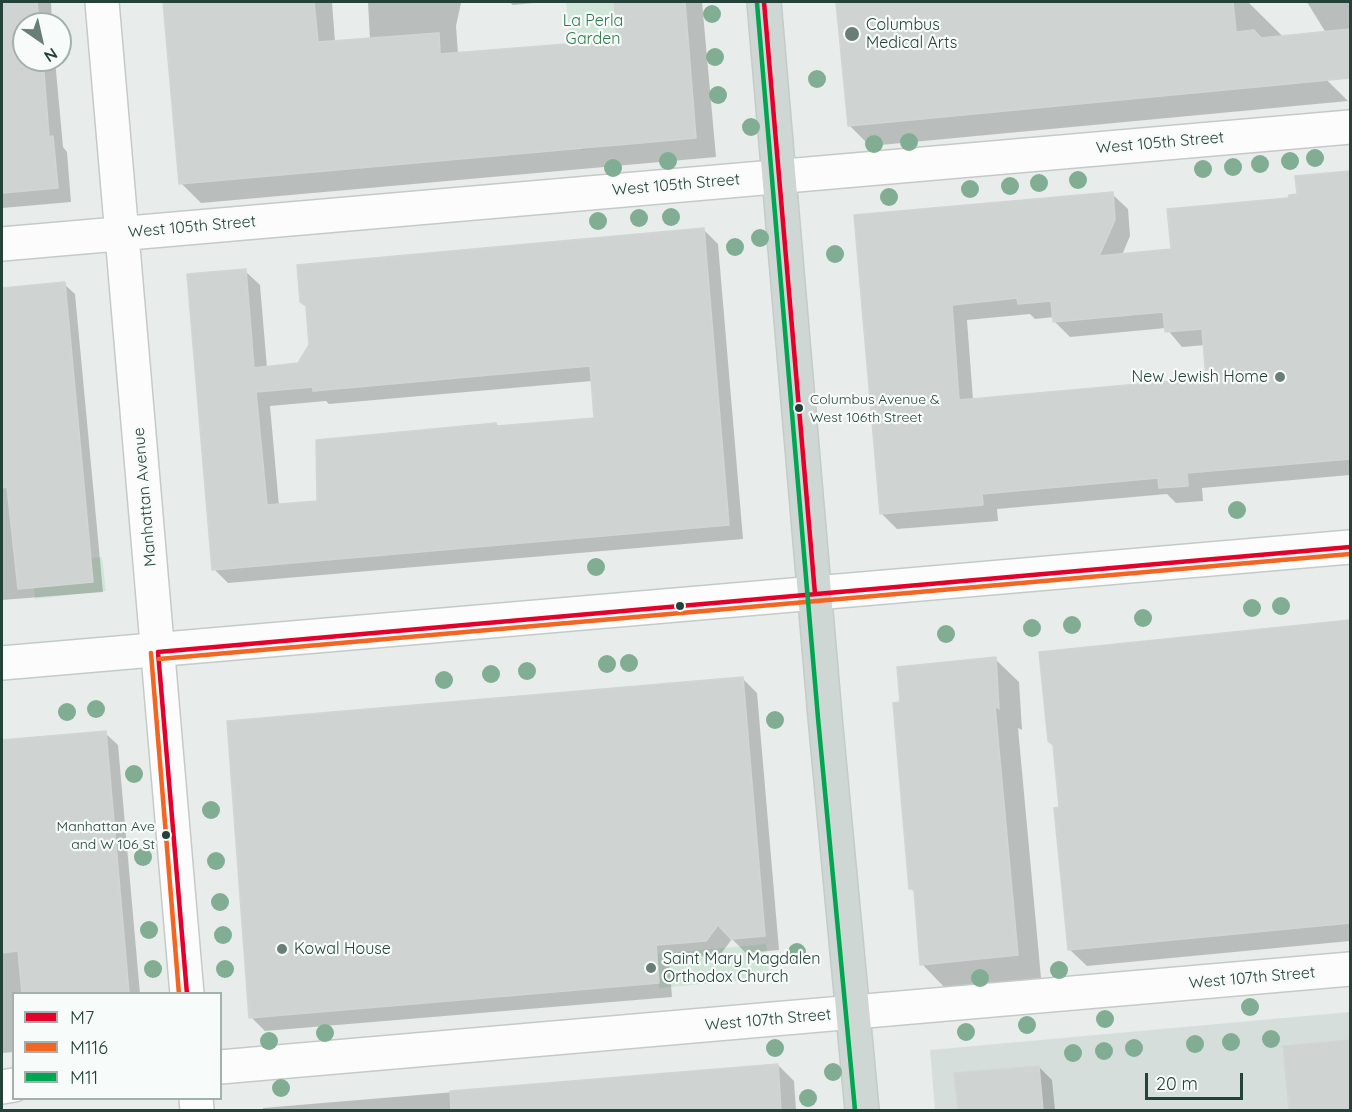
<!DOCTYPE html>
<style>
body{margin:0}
#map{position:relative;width:1352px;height:1112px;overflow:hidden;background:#e8edeb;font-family:Quicksand,sans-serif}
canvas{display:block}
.frame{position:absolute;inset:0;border:3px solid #24423a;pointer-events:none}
.legend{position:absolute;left:12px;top:992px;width:210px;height:108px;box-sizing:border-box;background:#f7fbf9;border:2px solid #a3b1ad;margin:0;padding:8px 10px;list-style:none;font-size:18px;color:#24423a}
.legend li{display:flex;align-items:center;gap:12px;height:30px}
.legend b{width:30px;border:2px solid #a3b1ad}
.north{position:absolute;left:12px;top:12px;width:60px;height:60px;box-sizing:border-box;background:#f7fbf9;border:2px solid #a3b1ad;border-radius:50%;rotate:146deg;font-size:16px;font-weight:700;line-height:24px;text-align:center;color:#24423a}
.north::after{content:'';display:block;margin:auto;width:21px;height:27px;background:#697e78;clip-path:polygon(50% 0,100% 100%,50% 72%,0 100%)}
.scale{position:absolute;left:1145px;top:1073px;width:98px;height:27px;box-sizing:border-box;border:3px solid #24423a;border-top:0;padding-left:8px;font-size:18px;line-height:21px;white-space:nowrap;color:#24423a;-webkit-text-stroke:4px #f7fbf9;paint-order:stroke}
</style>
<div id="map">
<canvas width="1352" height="1112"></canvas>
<div class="frame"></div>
<ul class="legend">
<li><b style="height:8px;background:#e4002b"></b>M7</li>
<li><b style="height:8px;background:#f26522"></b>M116</li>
<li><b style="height:8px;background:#00a651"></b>M11</li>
</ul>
<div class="north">N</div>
<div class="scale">20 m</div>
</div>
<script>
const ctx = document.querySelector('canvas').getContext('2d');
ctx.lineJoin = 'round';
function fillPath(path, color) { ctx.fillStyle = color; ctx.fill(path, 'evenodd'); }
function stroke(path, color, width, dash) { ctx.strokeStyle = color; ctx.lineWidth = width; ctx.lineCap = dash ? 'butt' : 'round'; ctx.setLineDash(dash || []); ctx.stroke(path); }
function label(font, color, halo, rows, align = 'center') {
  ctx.font = font + ' Quicksand,sans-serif'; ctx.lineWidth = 4.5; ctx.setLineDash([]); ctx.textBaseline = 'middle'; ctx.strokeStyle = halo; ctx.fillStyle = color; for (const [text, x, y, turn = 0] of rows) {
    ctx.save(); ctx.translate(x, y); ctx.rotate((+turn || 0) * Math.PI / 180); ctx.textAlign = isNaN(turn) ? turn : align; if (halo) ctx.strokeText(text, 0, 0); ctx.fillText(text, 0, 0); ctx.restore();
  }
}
fillPath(new Path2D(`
 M1350,1012V1110H935L930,1050Z`), '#d6dedb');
fillPath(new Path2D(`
 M566,2H614L626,144L581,150Z
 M102,557L106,591L35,599L34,588L93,582L91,558Z
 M766,944L769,978L659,988L657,954Z`), '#d1e6d8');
fillPath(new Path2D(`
 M2,2H51L52,24H24V60H55L63,147L67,152L71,202L2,208Z
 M164,2H332L335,42L370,39L368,2H482L461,3L456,26L458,54L619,42L616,2H702L716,157L201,203L181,183Z
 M509,2H544L513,5Z
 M838,2H1248L1348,101L870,146L849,125Z
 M1307,2H1350V72Z
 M1350,173V475L1202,488L1203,501L1176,503L1167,494L997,509L998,521L897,529L882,514L855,216L1112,194L1128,209L1130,236L1122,255L1172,250L1298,196L1297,178ZM1030,314L1035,319L1054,317V321L1070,337L1166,328L1182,347L1205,345L1208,380L973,400L967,320Z
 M703,229L718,244L743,539L228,583L214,569L245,271L260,285L267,368L299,364ZM592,381L596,419L499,428L496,424L319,502L279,506L270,406L326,401L329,404Z
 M64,284L75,294L103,592L2,600V290Z
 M1350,622V941L1087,966L1069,949L1055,746L1041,653Z
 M995,659L1019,682L1022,730L1018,728L1041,978L945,988L922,964L915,893L911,888L901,703Z
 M743,679L757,693L779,950L746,953L732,939L720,955L669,959L672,997L265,1031L251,1017Z
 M105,733L118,745L140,994H14V1052L2,1053V742Z
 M1350,1041V1110H1290L1285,1047Z
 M778,1065L794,1081L796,1110H263V1108Z
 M1039,1067L1052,1080L1055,1110H959L956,1075Z`), '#0003');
const building = new Path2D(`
 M2,2H37L39,24H24V60H43L49,137L53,136L58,188L2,193Z
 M163,2H314L318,42L439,33L440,54L617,40L614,2H685L696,138L179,184Z
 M836,2H1233L1236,32L1254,30L1261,38L1350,29V78L848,126Z
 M1350,171V459L1187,473L1188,486L1159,488L1158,478L982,494L983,505L880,514L854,215L1113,192L1115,220L1099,256L1171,249L1167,209L1288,198L1289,195L1297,194L1295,176ZM1017,298L1018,304L1051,301L1053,322L1163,312L1165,332L1202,329L1206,378L959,400L952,305Z
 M704,228L729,525L212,570L187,274L246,269L254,368L298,363L309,345L306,306L300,302L297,265ZM590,366L594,418L497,426L496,423L316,440L317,501L267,505L256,392L313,387V391Z
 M65,282L93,582L18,589L7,487L2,488V288Z
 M1350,620V923L1068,950L1054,808L1059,807L1053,745L1048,741L1039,652Z
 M996,657L999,709L995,706L1018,955L920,965L914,889H909L893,703L900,702L897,667Z
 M743,677L765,936L731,939L718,925L706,941L656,945L659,983L249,1018L227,721Z
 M106,731L129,993H22L18,951L2,953V740Z
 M1350,1040V1110H1289L1283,1046Z
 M778,1064L781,1110H451L450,1091Z
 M1039,1066L1043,1110H958L954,1073Z`);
fillPath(building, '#cfd4d2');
stroke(building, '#d1d6d4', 1.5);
const minor = new Path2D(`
 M102,2L187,994
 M2,244L1350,127
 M220,1067L1350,969
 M2,1087L14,1085
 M196,1098L197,1110`);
const secondary = new Path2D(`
 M2,663L1350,547`);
const primary = new Path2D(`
 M764,2L825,717L862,1110`);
stroke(minor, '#c5cac8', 36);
stroke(secondary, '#c3cbc8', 36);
stroke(primary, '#c3ccc9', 36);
stroke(minor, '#fcfcfc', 33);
stroke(secondary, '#fcfcfc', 33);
stroke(primary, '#cfd7d5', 33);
stroke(new Path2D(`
 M764,2L815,594
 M158,652L1350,547
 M158,652L187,994`), '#e4002b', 4.5);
stroke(new Path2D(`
 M151,653L179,994
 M159,659L1350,554`), '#f26522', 4.5);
stroke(new Path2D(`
 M757,3L818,718L855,1110`), '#00a651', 4.5);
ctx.fillStyle = '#81ae93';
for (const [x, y] of [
 [712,14],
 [715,57],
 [817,79],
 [718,95],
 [751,127],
 [909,142],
 [874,144],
 [1315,158],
 [668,161],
 [1290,161],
 [1260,164],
 [1233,167],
 [613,168],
 [1203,169],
 [1078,180],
 [1039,183],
 [1010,186],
 [970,189],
 [889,197],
 [671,217],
 [639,218],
 [598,221],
 [760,238],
 [735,247],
 [835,254],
 [1237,510],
 [596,567],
 [1281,606],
 [1252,608],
 [1143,618],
 [1072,625],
 [1032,628],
 [946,634],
 [629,663],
 [607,664],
 [527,671],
 [491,674],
 [444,680],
 [96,709],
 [67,712],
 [775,720],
 [134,774],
 [211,810],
 [143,857],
 [216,861],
 [220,902],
 [149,930],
 [223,935],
 [797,952],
 [153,969],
 [225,969],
 [1059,970],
 [980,978],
 [1250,1007],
 [1105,1019],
 [1027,1025],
 [966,1032],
 [325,1033],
 [1271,1039],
 [269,1041],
 [1231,1042],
 [1195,1044],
 [775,1048],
 [1134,1048],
 [1104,1051],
 [1073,1053],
 [833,1072],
 [281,1088],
 [808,1098]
]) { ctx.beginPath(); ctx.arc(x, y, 9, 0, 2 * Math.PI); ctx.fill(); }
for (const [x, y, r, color] of [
 [852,34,8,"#697e78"],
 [1280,377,6,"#697e78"],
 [799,408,5,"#24423a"],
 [680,606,5,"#24423a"],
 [166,835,5,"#24423a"],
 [282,949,6,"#697e78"],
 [651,968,6,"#697e78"]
]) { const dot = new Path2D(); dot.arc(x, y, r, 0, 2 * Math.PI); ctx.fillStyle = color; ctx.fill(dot); stroke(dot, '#f7fbf9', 2); }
label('14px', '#24423a', '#f7fbf9', [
 ["Columbus Avenue &",810,400],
 ["West 106th Street",810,418],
 ["Manhattan Ave",155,827,"right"],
 ["and W 106 St",155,845,"right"]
], 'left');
label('16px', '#2d7a4b', '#f7fbf9', [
 ["La Perla",593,21],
 ["Garden",593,39]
]);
label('16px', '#24423a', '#f7fbf9', [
 ["Columbus",866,25],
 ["Medical Arts",866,43],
 ["New Jewish Home",1268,377,"right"],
 ["Kowal House",294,949],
 ["Saint Mary Magdalen",663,959],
 ["Orthodox Church",663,977]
], 'left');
label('16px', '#24423a', '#f7fbf9', [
 ["West 105th Street",1160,143,-5],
 ["West 105th Street",676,185,-5],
 ["West 105th Street",192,227,-5],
 ["Manhattan Avenue",145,497,-95],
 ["West 107th Street",1252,978,-5],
 ["West 107th Street",768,1020,-5]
]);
</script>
